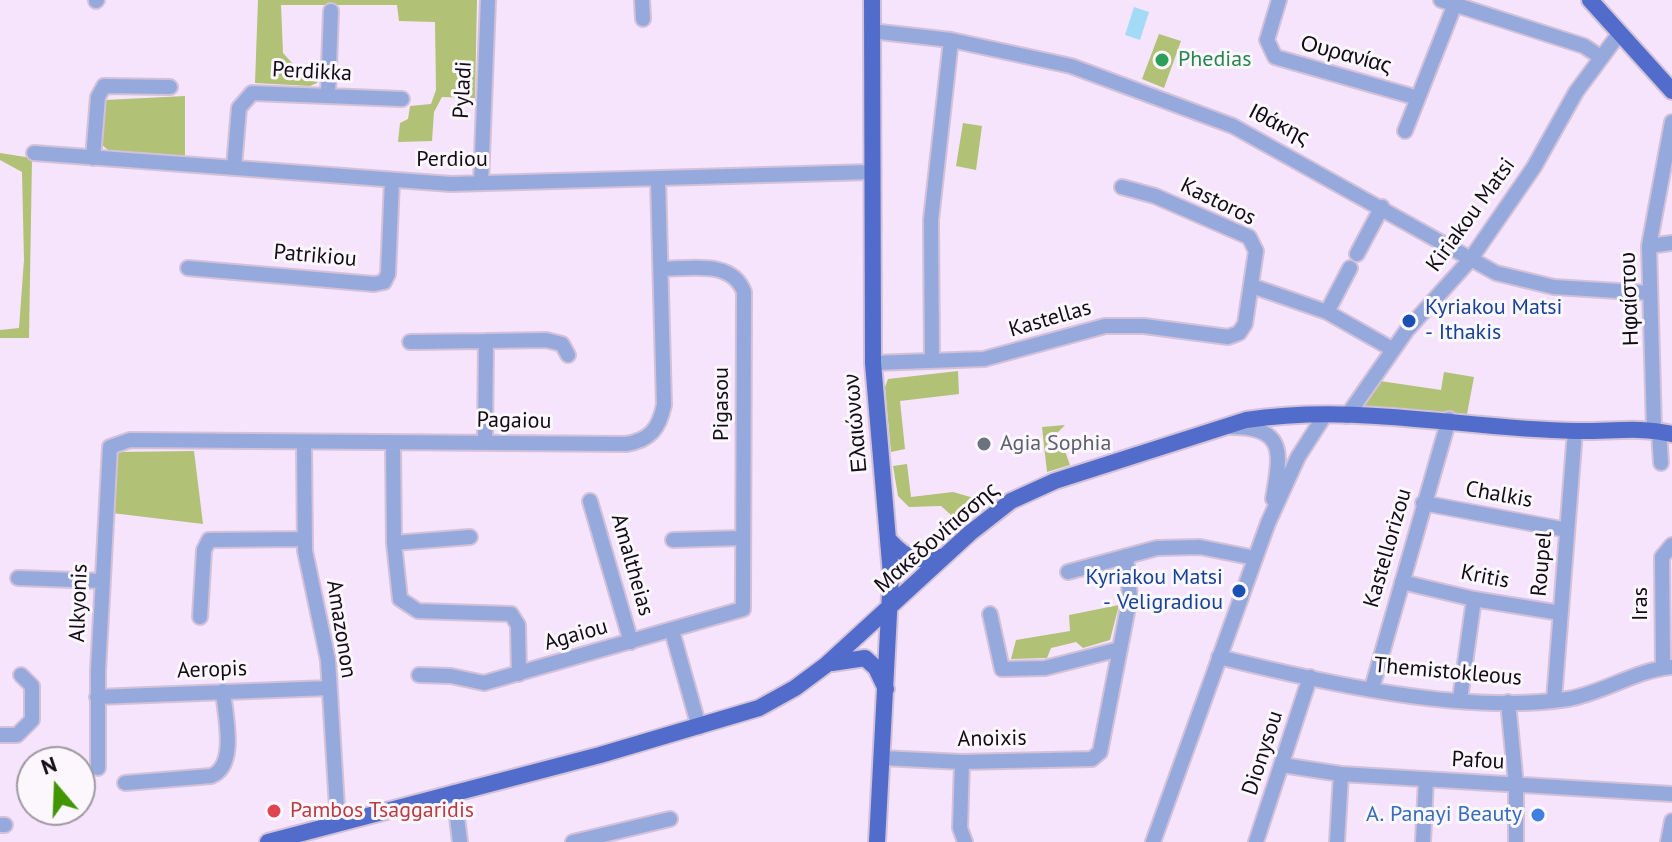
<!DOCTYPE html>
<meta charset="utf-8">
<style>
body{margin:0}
#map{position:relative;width:1672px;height:842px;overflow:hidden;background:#f6e4fd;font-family:"PT Sans",sans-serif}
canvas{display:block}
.north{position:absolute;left:16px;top:746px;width:80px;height:80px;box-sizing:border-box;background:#fbf7fc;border:2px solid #9e999f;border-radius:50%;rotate:341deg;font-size:22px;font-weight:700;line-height:32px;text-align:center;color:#120c14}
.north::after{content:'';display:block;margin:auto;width:28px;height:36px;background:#429604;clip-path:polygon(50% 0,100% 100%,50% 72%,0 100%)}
</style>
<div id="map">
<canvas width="1672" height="842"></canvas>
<div class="north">N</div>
</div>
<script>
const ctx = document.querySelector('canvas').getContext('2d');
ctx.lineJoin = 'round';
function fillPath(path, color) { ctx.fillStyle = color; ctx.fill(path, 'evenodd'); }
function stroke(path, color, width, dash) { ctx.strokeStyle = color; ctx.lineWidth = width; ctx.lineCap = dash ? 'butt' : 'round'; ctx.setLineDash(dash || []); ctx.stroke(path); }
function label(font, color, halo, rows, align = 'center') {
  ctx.font = font + ' "PT Sans",sans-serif'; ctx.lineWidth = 6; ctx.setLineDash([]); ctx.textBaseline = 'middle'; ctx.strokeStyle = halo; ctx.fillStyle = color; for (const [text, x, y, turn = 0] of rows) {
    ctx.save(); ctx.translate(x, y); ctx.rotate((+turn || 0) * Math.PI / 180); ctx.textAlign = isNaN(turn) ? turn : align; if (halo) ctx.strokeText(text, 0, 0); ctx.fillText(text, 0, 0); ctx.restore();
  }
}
fillPath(new Path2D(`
 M258,0H477L475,98L442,97L434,112L432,141L398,142L400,123L408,119L410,106L431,104L436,90L435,22L399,21L397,5H281L283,53L293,64L316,66L321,76L317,83L310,86L255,83Z
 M1159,34L1181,41L1164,88L1142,79Z
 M185,96V156L113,154L102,145V108L105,100Z
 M963,123L982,126L976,170L956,166Z
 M0,153L32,158L29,338H0V330L19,328L24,260L22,172L0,160Z
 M958,371L959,394L900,401L905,449L891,452L885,387L888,379Z
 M1444,372L1474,377L1467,414L1363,407L1380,381L1441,390Z
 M1065,425L1058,432L1070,465L1047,472L1042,427Z
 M194,451L203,524L112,513L115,452Z
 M907,464L911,497L953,492L981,500L983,507L960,523L941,506L909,507L898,496L893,466Z
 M1119,605L1110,640L1083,648L1076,642L1051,648L1047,658L1011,659L1016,640L1070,631L1069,615Z`), '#b1c175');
fillPath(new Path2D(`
 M1134,7L1149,12L1140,40L1125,35Z`), '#a3dbf6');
const minor = new Path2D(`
 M642,0L643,19
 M1279,0L1267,40L1275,57L1418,98L1455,4
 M1441,0L1584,46L1599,56
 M96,1L97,0
 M871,31L951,40L1071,66L1233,126L1496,273L1554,287L1650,293
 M328,94L331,11
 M1405,131L1418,98
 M34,153L451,184L871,172
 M93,158L98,97L104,86L170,87
 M234,167L239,108L252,93L402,99
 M481,182L488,0
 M1649,246L1672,243
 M1357,254L1382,207
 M188,268L374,284L384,282L388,274L392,181
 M1252,286L1327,312L1392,349
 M1327,312L1350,268
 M486,341L546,340L562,344L568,355
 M410,342L486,341L485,441
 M932,361L931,220L951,40
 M873,363L984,359L1105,326H1144L1228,337L1239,333L1245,324L1256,251L1249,237L1155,196L1122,187
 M1347,416L1407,330L1470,260L1534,167L1576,92L1619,34
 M1232,427C1288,427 1280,456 1273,499
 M1654,429L1649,246L1672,122
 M1659,431L1661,463
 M304,442L305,551L328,660L338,824
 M393,444L394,543L400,599L418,611L511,614L518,625L519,674
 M590,501L631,642
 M1423,503L1567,530
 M673,540L741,538
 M394,543L470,537
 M1068,572L1157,548L1200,547L1255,558
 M18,578L102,581
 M1402,582L1474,599L1560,613
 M990,614L1002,669L1045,668L1120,649
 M200,617L204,550L209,540L304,539
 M672,631L699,727
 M1219,657C1320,682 1464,715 1568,699C1604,693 1635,670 1672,667
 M1663,668L1662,557L1672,545
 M419,675L451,676L484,683L743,609L744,292C732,259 689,269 661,269
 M1372,688L1449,419
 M97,697L329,688
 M1460,699L1474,599
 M1554,700L1575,431
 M1508,702L1516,785V842
 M0,735H17L32,720V686L21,675
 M883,758L962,762L1092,759L1100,752L1130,597L1126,556
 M962,762L960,828L965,842
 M1282,765L1341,774L1672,794
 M98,768V671L110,447L130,440L626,444C650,440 659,429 664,405L658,179
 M125,783L211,776C238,766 225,715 223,691
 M454,792L460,842
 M0,825H5
 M573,842L670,819
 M1153,842L1268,523L1298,457L1325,415
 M1256,842L1310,677
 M1337,842L1341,774
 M1423,842L1426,780
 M1668,842L1672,821`);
const major = new Path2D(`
 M872,0L873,363L891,575L877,842
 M1590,0L1672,91
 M890,541C907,560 920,563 945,556
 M832,663L865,658L876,668L886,689
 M268,842L600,755L759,708L795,688L826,665L970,533L1011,501L1055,481L1246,420C1359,403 1464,429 1575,431C1608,432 1639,426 1672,434`);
stroke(minor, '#d2c1d8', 18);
stroke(major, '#d2c1d8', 20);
stroke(minor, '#96a9dd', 14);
stroke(major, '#516cca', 16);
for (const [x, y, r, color] of [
 [1162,60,8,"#2e9e5b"],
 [1409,321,8,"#1a4fb4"],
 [984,444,8,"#6b7280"],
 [1239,591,8,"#1a4fb4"],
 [274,811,8,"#e0444e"],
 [1538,815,8,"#3f7fe0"]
]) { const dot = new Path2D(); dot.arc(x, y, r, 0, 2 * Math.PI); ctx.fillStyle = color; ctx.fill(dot); stroke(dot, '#fbf7fc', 3); }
label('22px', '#120c14', '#fbf7fc', [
 ["Ουρανίας",1346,55,15],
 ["Perdikka",312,72,3],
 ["Pyladi",463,90,-87],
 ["Ιθάκης",1279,125,27],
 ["Perdiou",452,160],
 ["Kastoros",1218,202,26],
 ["Kiriakou Matsi",1471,215,-54],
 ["Patrikiou",315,256,5],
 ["Ηφαίστου",1630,299,-92],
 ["Kastellas",1050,319,-16],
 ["Pigasou",722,404,-90],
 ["Pagaiou",514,421,1],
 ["Ελαιώνων",856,423,-95],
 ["Chalkis",1499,495,10],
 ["Μακεδονίτισσης",937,538,-41],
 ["Kastellorizou",1388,548,-74],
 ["Roupel",1542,564,-85],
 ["Amaltheias",632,565,74],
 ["Kritis",1485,577,11],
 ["Alkyonis",79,603,-88],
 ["Iras",1641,604,-90],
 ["Amazonon",341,629,81],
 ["Agaiou",576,635,-16],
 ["Aeropis",212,670,-2],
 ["Themistokleous",1448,672,5],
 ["Anoixis",992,739,-1],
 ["Dionysou",1263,753,-72],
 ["Pafou",1478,761,3]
]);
label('22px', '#27864d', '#fbf7fc', [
 ["Phedias",1178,60]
], 'left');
label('22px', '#164399', '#fbf7fc', [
 ["Kyriakou Matsi",1425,308],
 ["- Ithakis",1425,333],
 ["Kyriakou Matsi",1223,578,"right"],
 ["- Veligradiou",1223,603,"right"]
], 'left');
label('22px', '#5b616d', '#fbf7fc', [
 ["Agia Sophia",1000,444]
], 'left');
label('22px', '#be3a42', '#fbf7fc', [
 ["Pambos Tsaggaridis",290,811]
], 'left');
label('22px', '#366cbe', '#fbf7fc', [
 ["A. Panayi Beauty",1522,815]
], 'right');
</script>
